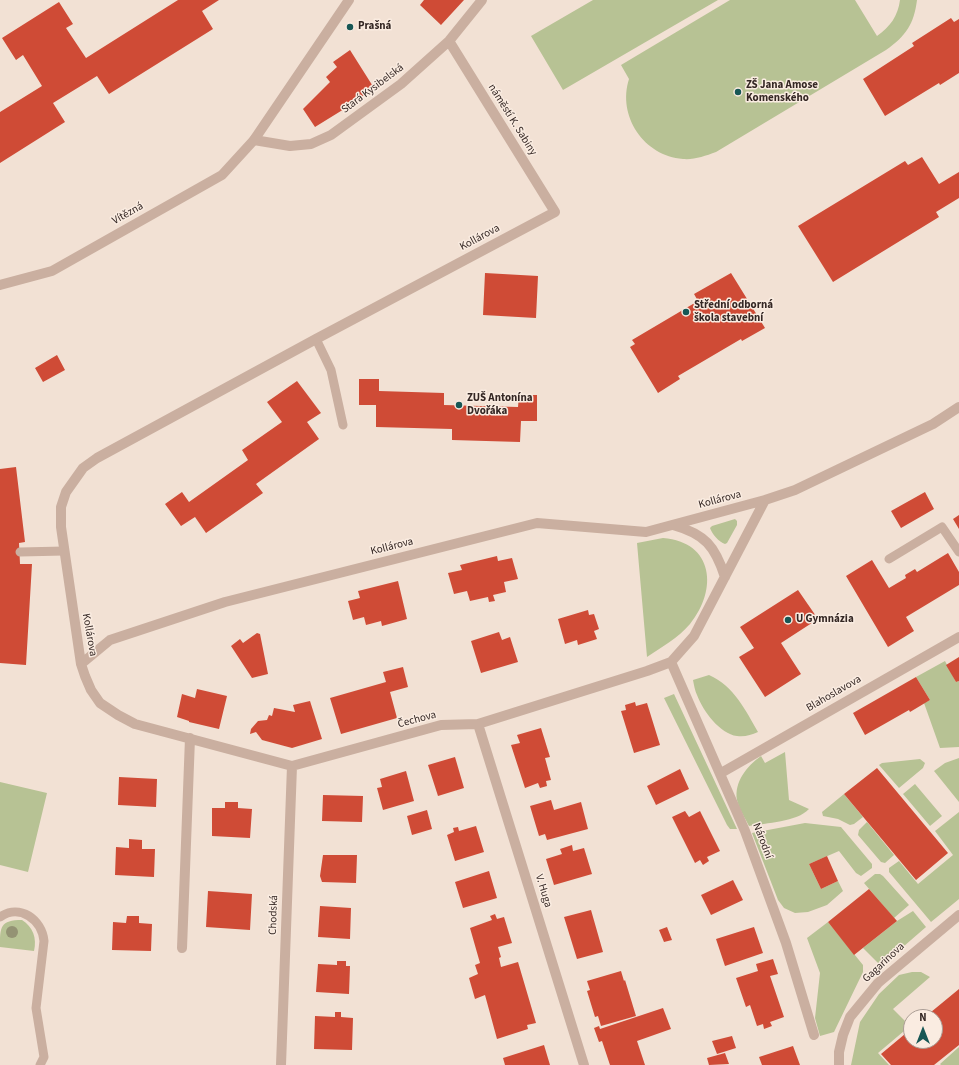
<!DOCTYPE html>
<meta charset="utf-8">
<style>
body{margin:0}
#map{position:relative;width:959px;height:1065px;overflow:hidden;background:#f2e1d4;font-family:"Source Sans 3",sans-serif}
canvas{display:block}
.north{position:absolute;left:903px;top:1009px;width:40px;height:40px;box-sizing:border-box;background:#faece1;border:1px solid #ab9d95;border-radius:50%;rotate:0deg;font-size:11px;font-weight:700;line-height:16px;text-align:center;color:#342724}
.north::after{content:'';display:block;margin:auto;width:14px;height:18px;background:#175755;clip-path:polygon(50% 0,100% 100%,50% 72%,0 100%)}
</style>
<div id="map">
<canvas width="959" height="1065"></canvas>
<div class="north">N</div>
</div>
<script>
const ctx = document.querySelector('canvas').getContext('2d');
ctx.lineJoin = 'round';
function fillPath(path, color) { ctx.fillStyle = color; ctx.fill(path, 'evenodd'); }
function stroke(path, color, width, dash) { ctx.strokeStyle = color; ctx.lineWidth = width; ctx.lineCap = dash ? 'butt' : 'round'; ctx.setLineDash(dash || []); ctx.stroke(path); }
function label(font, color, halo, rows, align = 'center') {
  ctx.font = font + ' "Source Sans 3",sans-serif'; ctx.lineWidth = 3; ctx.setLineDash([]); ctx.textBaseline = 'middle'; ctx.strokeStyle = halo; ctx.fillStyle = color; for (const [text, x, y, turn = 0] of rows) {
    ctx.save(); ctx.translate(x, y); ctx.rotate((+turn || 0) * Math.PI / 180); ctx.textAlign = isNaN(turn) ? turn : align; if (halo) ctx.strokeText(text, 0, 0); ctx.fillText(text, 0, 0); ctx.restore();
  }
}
fillPath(new Path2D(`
 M593,0H718L563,90L531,36Z
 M730,0H855L877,36C890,27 898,16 900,0H917C914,24 906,36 886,50L716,152C705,156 694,160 683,159C644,156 617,116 629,79L621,65Z
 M735,519L737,521V525L727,543L725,544C719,542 712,534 710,528L712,526Z
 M663,538C714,542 718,590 690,624C678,638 662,647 647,657L637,543Z
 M945,661L956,682L959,681V747L940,748L924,703L930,700L916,677Z
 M709,675C734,686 746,711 758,732C751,735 745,737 737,736C720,734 703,711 697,695C695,691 694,685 693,680Z
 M674,694L737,829H730L727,825L664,698Z
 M785,752L789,800L809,809C797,822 766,823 749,826C745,818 739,809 737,800C734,782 747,766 761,756L765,763Z
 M959,758V802L934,771L945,763Z
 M920,759L925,763L923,768L899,788L879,765L882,763Z
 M0,782L47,793L28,872L0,865Z
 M915,784L942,816L930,826L903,794Z
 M844,794L863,817L854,824L850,825L838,819L823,816L822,812Z
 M959,812V899L931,922L889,872V868L899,861L918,884L953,855L935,831Z
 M867,822L894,855L885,863L881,862L858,835L859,830Z
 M805,823L841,827L872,864V868L861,876L856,873L839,851L809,864L821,889L838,881L843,891L827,905L808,912L795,913L784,908L778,900L752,833Z
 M875,874H880L883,876L909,905L894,918L864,883Z
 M913,911L926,927L881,966L863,948L897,921Z
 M22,920C33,927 37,938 34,951L0,947C0,927 0,920 22,920Z
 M828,922L863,965V972L834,1032L820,1036L815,1018L820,973L807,938Z
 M912,972H921L930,977L893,1009L910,1026L878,1053L889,1065H851L860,1022L879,994L899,975Z
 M959,1047V1065H941L940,1064Z`), '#b7c294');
fillPath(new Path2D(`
 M178,0H219L202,11L213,29L109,94L97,76L53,103L65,122L0,163V112L42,86L23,55L16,60L2,38L59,2L73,24L66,28L86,58Z
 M424,0H464L441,25L420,5Z
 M951,18L954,22L959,19V73L940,85L939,83L885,116L863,79L914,46L912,43Z
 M350,50L374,88L349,106L315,127L303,109L330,82L326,77L337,67L333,62Z
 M922,157L939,184L959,172V198L936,212L939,217L833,282L798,226L905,161L908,165Z
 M485,273L538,276L536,318L483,315Z
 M731,273L765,328L742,341L741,339L678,376L680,379L658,393L630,347L635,344L632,340L698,301L694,294Z
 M57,355L65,370L43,382L35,368Z
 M359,379H379V391L444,393V405L518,407L519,395H537V421H521L520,442L452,440V429L376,427V405H359Z
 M297,381L321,413L307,422L319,439L256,484L263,493L206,533L195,517L181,526L165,504L182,492L189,502L248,460L242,450L282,422L267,402Z
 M16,467L25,542L19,543L20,564H32L26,665L0,663V469Z
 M925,492L934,509L901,528L891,511Z
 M959,515V529L953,519Z
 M948,553L959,572V585L906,617L914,631L888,647L846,576L872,560L889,588L906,578L905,575L915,569L917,572Z
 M497,556L498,561L512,558L518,579L504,582L506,592L493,595L495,601L489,602L488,597L470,601L467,591L454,594L448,573L462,570L460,565Z
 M398,581L407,619L382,626L381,621L366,625L364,617L353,620L348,601L360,598L358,591Z
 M798,590L818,619L781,643L801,674L765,697L739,657L754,648L740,627Z
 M588,610L589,615L594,614L599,629L594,631L597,639L578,645L577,640L565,644L558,619Z
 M499,632L502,640L510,637L518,662L481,673L471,641Z
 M257,633L260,634L268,674L252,678L231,646L240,639L243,643Z
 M959,657V681L956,682L946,665Z
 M403,667L408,687L390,692L397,718L341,734L330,698L386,682L383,672Z
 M916,677L930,700L910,712L909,710L865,735L853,713Z
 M197,689L227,696L219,729L189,722V721L177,717L182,694L195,698Z
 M310,701L322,739L292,748L262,740L256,732L250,734L251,729L258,721L267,720L269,715L272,716L274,708L295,712L293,705Z
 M635,702L636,706L647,703L660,745L634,753L621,711L626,710L625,705Z
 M541,728L550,757L545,758L551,780L546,781L547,786L540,788L538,783L525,788L511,745L520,743L517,735Z
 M455,757L464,788L438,796L428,765Z
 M877,768L948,853L916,880L844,794Z
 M680,769L689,789L656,805L647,786Z
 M406,771L414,801L383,810L377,788L382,787L380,779Z
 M119,777L157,779L156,807L118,805Z
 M323,795L363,796L362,822L322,821Z
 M551,800L554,810L581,802L588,829L547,840L545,834L539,836L530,806Z
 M225,802H238V808L252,809L250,838L212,836V808H225Z
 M427,810L432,829L412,835L407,816Z
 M685,811L689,817L700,811L720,851L707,857L709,861L703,865L700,860L695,863L672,817Z
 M476,826L484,852L455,861L447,835L454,832L453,828L458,827L459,831Z
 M129,839L142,840V849H155L154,877L115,875L116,847L129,848Z
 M572,845L573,851L584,848L592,874L554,885L546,859L562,854L560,849Z
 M323,855H357L356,883L322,882L320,876Z
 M827,856L838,881L821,889L809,864Z
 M489,871L497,898L463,908L455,882Z
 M733,880L743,900L711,915L701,895Z
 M869,889L897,921L854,955L828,922Z
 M208,891L252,894L250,930L206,927Z
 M320,906L351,908L350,939L318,937Z
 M591,910L603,952L577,959L564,917Z
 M495,914L497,919L504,917L512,943L498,947L501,957L499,958L501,967L518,962L536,1023L527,1025L528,1029L497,1039L485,995L475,999L469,978L478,974L475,965L480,963L470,928L492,920L490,916Z
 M127,916H139V923L152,924L151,951L112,950L113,922L126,923Z
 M667,927L672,940L664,942L659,930Z
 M754,927L763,953L725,966L716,939Z
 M773,959L778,974L770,976L784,1017L770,1022L772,1026L764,1029L763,1024L757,1026L750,1005L746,1007L736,978L758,971L756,964Z
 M337,961H346V966H350L349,994L316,992L318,964L337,965Z
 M621,971L624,981L625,980L636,1016L601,1026L598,1016L595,1017L587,991L590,990L587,981Z
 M959,989V1045L934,1065H891L881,1054L911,1029V1041H935V1017H925Z
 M663,1008L671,1029L637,1041L645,1065H610L602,1041L599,1042L594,1028L599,1026L600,1029Z
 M335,1012H341V1017L353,1018L352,1050L314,1049L315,1016L335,1017Z
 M732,1036L736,1048L717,1054L712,1041Z
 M544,1045L550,1065H505L503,1058Z
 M793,1046L800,1065H762L759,1057Z
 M725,1053L729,1064L709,1065L707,1058Z`), '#cf4b36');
stroke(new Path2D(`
 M316,339L331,370L343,425
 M20,552L64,551
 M889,559L942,527L959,552
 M0,917C20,903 42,920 44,941L36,1008L44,1057L40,1065`), '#caafa0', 9);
stroke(new Path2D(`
 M449,41L555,212L316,339L97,458L83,468L66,492L61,507V527L81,664L85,676L91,690L100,703L118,715L135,724L292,766L441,725L478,724L647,671L671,662L694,636L765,500L795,490L933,424L959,407
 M254,140L290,146L311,144L331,135L401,84L449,41L482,0
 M673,525C705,534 715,546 725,577
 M671,662L745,831L786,943L814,1035
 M81,664L110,640L225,602L537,523L646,532L765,500
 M478,724L584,1065
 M721,773L959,637
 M182,948L190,738
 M281,1065L292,766
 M839,1065V1052L843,1035L850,1017L878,983L959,915`), '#caafa0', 10);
stroke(new Path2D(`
 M0,285L52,271L222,175L254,140L349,0`), '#caafa0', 10);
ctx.fillStyle = '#949374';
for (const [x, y] of [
 [12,932]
]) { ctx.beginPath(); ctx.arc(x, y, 6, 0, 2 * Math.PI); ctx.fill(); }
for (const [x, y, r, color] of [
 [350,27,4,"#175755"],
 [738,92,4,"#175755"],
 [686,312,4,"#175755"],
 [459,405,4,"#175755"],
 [788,620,4,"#175755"]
]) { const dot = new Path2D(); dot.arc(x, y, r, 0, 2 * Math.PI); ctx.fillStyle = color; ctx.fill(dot); stroke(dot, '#faece1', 1.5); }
label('bold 11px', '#342724', '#faece1', [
 ["Prašná",358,27],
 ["ZŠ Jana Amose",746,86],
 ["Komenského",746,99],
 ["Střední odborná",694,306],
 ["škola stavební",694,319],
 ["ZUŠ Antonína",467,399],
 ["Dvořáka",467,412],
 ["U Gymnázia",796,620]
], 'left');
label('11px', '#342724', '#faece1', [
 ["Stará Kysibelská",373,89,-37],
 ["náměstí K. Sabiny",512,120,58],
 ["Vítězná",128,214,-29],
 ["Kollárova",480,238,-28],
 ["Kollárova",720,500,-15],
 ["Kollárova",392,547,-14],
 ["Kollárova",89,635,80],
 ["Blahoslavova",834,694,-30],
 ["Čechova",417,720,-15],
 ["Národní",762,841,69],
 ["V. Huga",543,891,73],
 ["Chodská",274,915,-88],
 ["Gagarinova",884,963,-43]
]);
</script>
